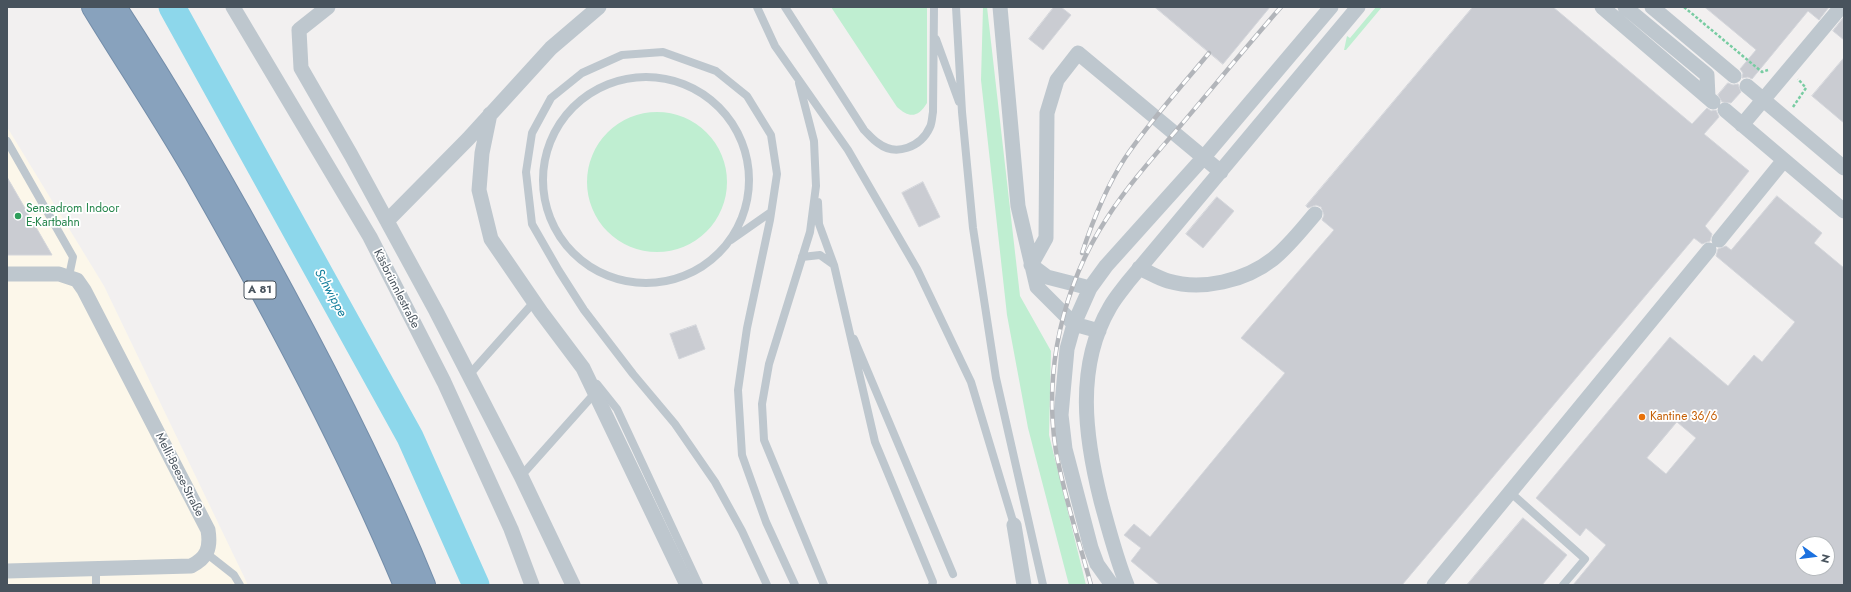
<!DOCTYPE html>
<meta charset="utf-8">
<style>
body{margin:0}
#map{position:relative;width:1851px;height:592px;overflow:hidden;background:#f2f0f0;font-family:Jost,sans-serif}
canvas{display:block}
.frame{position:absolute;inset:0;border:8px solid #48535d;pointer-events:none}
.north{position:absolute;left:1795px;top:536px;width:40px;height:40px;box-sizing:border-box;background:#fff;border:1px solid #b6babe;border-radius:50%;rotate:104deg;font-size:11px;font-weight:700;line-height:16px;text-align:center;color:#48535d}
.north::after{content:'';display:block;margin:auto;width:14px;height:18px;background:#1c71df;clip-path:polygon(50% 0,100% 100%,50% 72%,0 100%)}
</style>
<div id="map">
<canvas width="1851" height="592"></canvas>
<div class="frame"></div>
<div class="north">N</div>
</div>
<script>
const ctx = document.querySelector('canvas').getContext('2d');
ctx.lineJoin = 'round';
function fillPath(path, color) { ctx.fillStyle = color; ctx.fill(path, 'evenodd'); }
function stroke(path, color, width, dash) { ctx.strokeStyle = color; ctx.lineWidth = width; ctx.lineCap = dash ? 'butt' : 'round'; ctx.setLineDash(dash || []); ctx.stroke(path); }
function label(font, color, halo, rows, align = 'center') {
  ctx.font = font + ' Jost,sans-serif'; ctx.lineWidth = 3.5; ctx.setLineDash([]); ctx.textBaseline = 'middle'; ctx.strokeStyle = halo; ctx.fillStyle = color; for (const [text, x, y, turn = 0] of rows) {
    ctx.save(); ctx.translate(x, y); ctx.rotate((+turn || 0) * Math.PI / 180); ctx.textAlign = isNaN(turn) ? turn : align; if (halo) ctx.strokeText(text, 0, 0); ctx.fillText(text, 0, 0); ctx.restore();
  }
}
fillPath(new Path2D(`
 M7,127L104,286L248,585H7Z`), '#fcf7ea');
fillPath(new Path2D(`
 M831,7H927V103C918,118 909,118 897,107Z
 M983,7H987L1020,296L1051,351L1049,435L1086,585H1069L1028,428L1007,315L981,80Z
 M1376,7H1382L1346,50H1344L1347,36L1350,38Z
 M587 182a70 70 0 1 1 140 0a70 70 0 1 1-140 0Z`), '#bfeed1');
stroke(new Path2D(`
 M172,7L410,437L476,585`), '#8dd7eb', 27);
const building = new Path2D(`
 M1054,7H1061L1071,15L1043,50L1029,39Z
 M1155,7H1270L1223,64Z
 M1473,7H1553L1692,124L1707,108L1711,111L1716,110L1719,117L1704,134L1749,171L1705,226L1712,234L1710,241L1702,244L1694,238L1402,585H1160L1131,561L1141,548L1124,535L1134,524L1150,537L1285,373L1241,338L1334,230L1322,220L1324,215L1321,207L1316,205L1308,208L1306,206Z
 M1705,7H1829L1819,20L1808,11L1752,79L1748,77L1742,78L1743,73L1740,69L1756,50Z
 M1844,17V40L1833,31Z
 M1844,58V123L1812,96Z
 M1728,83L1733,85L1738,84L1741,92L1731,103L1722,102L1718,95Z
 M7,177L52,255H7Z
 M923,182L940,217L919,227L902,193Z
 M1777,196L1822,233L1814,243L1844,268V585H1573L1606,545L1586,528L1580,536L1536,498L1670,337L1728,386L1754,355L1762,362L1795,322L1716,256L1718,249L1726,246L1731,250ZM1677,422L1696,438L1666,474L1647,458ZM1803,544H1827V568H1803Z
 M1217,197L1234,211L1203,248L1186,234Z
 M696,325L705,349L679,359L670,334Z
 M1523,518L1567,555L1542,585H1467Z`);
fillPath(building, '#caccd2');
stroke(building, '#d4d6db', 1);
const highway = new Path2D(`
 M93,7C129,66 168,124 202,184C276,314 347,447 405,585
 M115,7C175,99 230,194 282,291C334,387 383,484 424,585`);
stroke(highway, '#738da9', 24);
stroke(new Path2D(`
 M1684,7L1762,72L1768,70
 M1793,107L1806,88L1798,79`), '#78cca2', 2.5, [3, 2]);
stroke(new Path2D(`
 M757,7L775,46L848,150L917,269L971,382L1015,528
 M785,7L864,130C869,135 873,140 878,143C896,157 921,147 930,127C932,123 932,117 933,112L934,7
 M956,7L962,112L973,228L996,378L1043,585
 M936,39L959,102
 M543 180a103 103 0 1 1 206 0a103 103 0 1 1-206 0Z
 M799,83L814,141L816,186L810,232L769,364L762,404L764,440L824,585
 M7,141L73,257L69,276
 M818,202L819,224L834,265
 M731,240L771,212
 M802,257L820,255L834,265L875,442L933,582L932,585
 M854,339L953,574
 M469,375L534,302
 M597,384L617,409L699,585
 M521,476L595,393
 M1511,493L1585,559L1563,585
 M206,553L234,575L240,585
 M96,568V585
 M767,585L742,531L715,482L675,424L633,374L584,310L559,271L532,224L526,172L532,133L551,98L582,73L622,55L663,52L716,71L747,96L771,135L777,174L770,220L747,328L738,390L742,455L766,522L795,585`), '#bec7ce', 8);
stroke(new Path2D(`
 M233,7L370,237L444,382L511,529L532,585
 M328,7L299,30L301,68L351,155L436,311L521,476L573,585
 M1000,7L1018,206L1037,287L1074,324L1099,331
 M1602,7L1713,102
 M1625,7L1707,75L1708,97
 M1652,7L1734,76
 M1747,86L1844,168
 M1725,110L1844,211
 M490,114L482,153L479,190L491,239L541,312L583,368L687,585
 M1742,125L1841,7
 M387,221L468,139L551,48L599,7
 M1719,240L1784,160
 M1139,268C1149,272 1158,278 1168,281C1202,291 1245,281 1273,259C1289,246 1302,229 1315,214
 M7,274H59L77,280L84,290L208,530C211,548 207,558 191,566L7,571
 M1090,288L1047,277L1031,265L1046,238L1047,113L1057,80L1078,53L1221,172
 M1014,525L1024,585
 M1112,585L1097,564L1091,548L1065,449L1061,415L1067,349L1074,324L1090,288L1106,266L1204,157L1331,7
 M1127,585C1116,558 1109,530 1101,501C1085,437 1075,367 1110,307C1115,298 1122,290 1128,282L1358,7
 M1434,585L1709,250`), '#bec7ce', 15);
stroke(highway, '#88a2bd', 22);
const rail = new Path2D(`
 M1082,253C1093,220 1106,187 1125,158C1150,121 1181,87 1209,53
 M1091,585C1079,541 1064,496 1056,451C1043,371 1063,285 1107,218C1128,185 1155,155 1181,125C1214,86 1247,46 1281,7`);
stroke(rail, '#b2b5ba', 4.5);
stroke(rail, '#fff', 3, [9]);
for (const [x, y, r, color] of [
 [18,216,4,"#2e9e5b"],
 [1642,417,4,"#e8710a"]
]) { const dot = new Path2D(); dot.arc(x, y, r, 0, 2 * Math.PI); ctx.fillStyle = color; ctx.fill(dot); stroke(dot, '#fff', 1.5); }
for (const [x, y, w] of [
 [260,290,32]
]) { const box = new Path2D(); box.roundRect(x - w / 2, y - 9, w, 18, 3); ctx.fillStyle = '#fff'; ctx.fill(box); stroke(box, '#48535d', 1); }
label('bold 11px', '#48535d', null, [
 ["A 81",260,290]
]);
label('12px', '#27864d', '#fff', [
 ["Sensadrom Indoor",26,209],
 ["E-Kartbahn",26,223]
], 'left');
label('12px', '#48535d', '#fff', [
 ["Käsbrünnlestraße",396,289,63],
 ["Melli-Beese-Straße",179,475,63]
]);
label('12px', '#c56008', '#fff', [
 ["Kantine 36/6",1650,417]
], 'left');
label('italic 13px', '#0f7c9a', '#fff', [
 ["Schwippe",330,293,61]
]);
</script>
